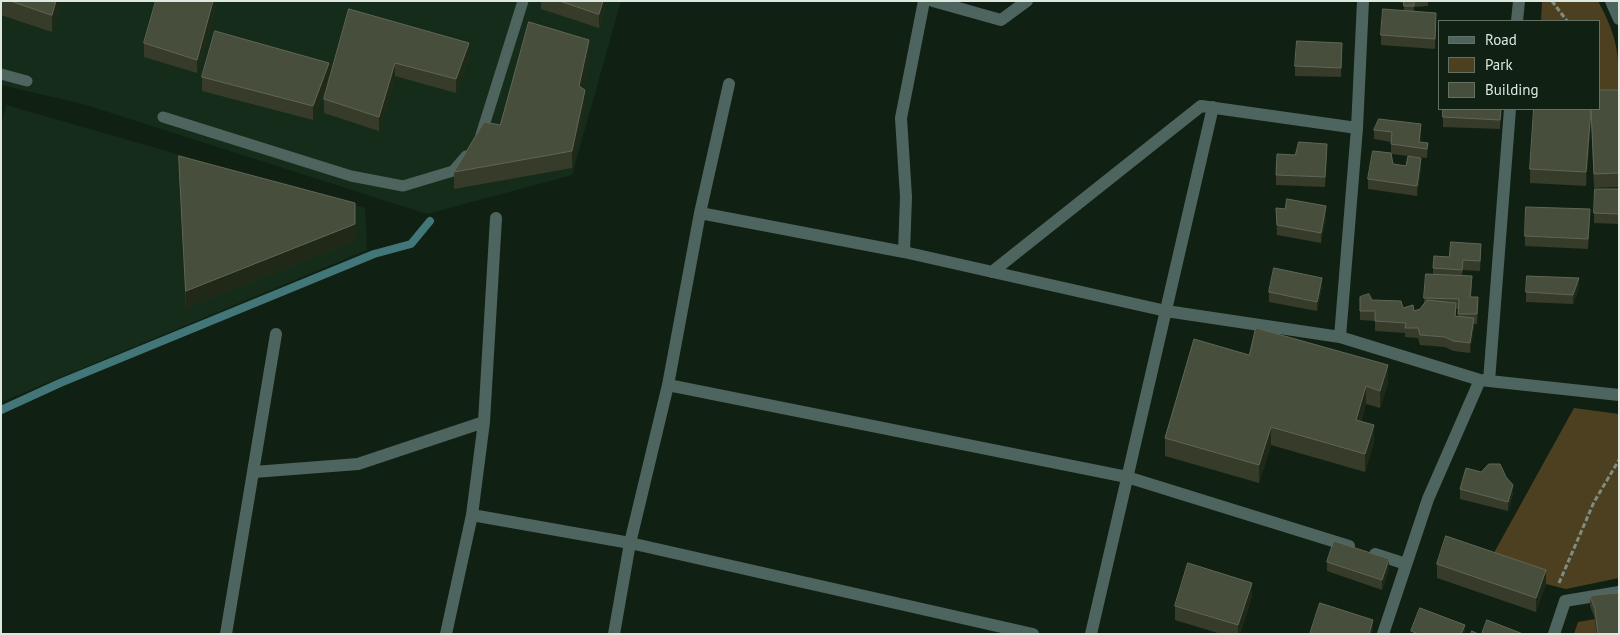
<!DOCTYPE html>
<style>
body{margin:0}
#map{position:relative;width:1620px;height:635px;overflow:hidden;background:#102113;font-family:"PT Sans",sans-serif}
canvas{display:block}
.frame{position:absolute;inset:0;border:2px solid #dde8de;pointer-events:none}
.legend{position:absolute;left:1438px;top:20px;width:162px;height:90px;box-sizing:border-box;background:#102113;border:1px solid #627164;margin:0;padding:6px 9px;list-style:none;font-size:15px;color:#dde8de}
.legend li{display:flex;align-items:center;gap:10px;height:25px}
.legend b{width:25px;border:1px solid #627164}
</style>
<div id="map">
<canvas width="1620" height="635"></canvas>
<div class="frame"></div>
<ul class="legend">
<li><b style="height:6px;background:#4e655f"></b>Road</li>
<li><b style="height:14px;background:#4d4020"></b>Park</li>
<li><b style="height:14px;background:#484e3c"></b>Building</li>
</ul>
</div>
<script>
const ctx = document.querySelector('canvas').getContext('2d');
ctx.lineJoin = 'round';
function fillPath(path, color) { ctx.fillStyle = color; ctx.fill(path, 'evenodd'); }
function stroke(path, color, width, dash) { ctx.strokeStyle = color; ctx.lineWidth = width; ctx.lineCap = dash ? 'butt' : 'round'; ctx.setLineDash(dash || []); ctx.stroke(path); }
fillPath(new Path2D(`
 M1,1H621L572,175L427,214L83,104L1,85Z
 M6,105L365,208L367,250L1,402V126Z`), '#162c1a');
fillPath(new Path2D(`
 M1542,1H1598C1619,40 1619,55 1619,99L1599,98V21H1541Z
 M1574,408L1619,414V578L1566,589L1485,569Z
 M1595,619L1597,634H1574L1578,622Z`), '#4d4020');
stroke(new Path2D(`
 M1,410L60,383L374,254L411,244L430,221`), '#427679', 8);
stroke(new Path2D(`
 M1552,1L1567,21
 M1559,583L1594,502L1619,460`), '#7f8c80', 3, [5, 2.5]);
stroke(new Path2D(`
 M1,74L27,81
 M163,117L351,176L403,186L453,171L466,156
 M481,135L523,1`), '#4e655f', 11);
stroke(new Path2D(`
 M933,1L1001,20L1027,1
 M1611,1L1619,19
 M1517,21L1519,1
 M700,213L904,252L1166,311L1340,337L1480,380L1619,395
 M904,252L906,197L901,118L924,1
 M992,272L1201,106L1357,128
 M1340,337L1357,128L1363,1
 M1489,381L1510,109
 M668,385L1127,477L1349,546
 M254,472L358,464L484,422
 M472,515L630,543L1033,634
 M1375,554L1406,564
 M226,634L276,334
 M446,634L472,515L484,422L496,218
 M614,634L630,543L668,385L700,213L729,84
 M1091,634L1213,107
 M1383,634L1428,499L1480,380
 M1554,634L1565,601L1619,592`), '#4e655f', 12);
fillPath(new Path2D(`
 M1,1H62L52,32L1,15Z
 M217,1L197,73L144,57V43Z
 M541,1H607L599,28L541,9Z
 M1395,1H1428V6L1414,7V11L1436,22L1435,49L1381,45V35L1404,10V3Z
 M349,9L469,57L456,93L395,76L379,131L324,113V99Z
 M1342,53L1341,77L1295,76V66Z
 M589,58L582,88L585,107L572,168L454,189V172L500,125Z
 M202,77H329L313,120L202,91Z
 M1619,90V187L1594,188L1591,117L1586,186L1530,183V169L1534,109H1599Z
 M1443,109H1501L1500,129L1443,127Z
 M1374,130L1421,134L1420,142L1428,143L1427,158L1391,154V142L1374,139Z
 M1327,154L1325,187L1276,185V175L1295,155Z
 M179,156L355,203V241L186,308L179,173Z
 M1393,164L1421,168L1417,196L1368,189V179Z
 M1619,189V224L1594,223V213Z
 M1276,208L1326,216L1321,243L1277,235Z
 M1590,219L1588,249L1525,246V236Z
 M1481,254L1480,271L1463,270L1462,275L1472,286L1471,297L1478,307L1477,324H1474L1470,353L1453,351L1445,347L1420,345L1418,338L1405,337V333L1375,331V321L1360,320V311L1372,300L1414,311L1420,309L1424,303L1426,274H1433V268L1449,257ZM1456,309H1459L1458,317L1456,316Z
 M1322,287L1317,311L1269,302V292Z
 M1579,288L1573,304L1526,302V292Z
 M1249,355L1388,383L1380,408L1366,404L1361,422L1374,442L1365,472L1271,445L1259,483L1165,456V438Z
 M1460,489L1513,494L1508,511L1460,499Z
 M1327,562L1389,569L1382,590L1327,571Z
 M1437,564L1546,584L1536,612L1437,578Z
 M1252,596L1240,634H1221L1175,620V606Z
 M1590,596L1619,634H1597L1595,619L1590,606Z`), '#373b29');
fillPath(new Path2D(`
 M56,1H62L52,32V15Z
 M213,1H217L197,73V60Z
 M603,1H607L599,28V14Z
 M589,40V58L579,103V86Z
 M469,43V57L456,93V79Z
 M329,63V77L313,120V106Z
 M395,63V76L379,131V117Z
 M585,90V107L572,168V151Z
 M1591,109V117L1586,186V172Z
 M1421,124V134L1419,148V142Z
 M1421,158V168L1417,196V186Z
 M1326,206V216L1321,243V233Z
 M355,224V241L186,308V291Z
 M1322,278V287L1317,311V302Z
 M1579,278V288L1573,304V295Z
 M1474,318V328L1470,353V343Z
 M1388,365V383L1380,408V391Z
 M1366,386V404L1356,437V420Z
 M1374,425V442L1365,472V454Z
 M1271,427V445L1259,483V465Z
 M1513,485V494L1508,511V502Z
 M1389,559V569L1382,590V580Z
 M1546,570V584L1536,612V598Z
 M1252,583V596L1240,634H1238V625Z
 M1373,620V630L1372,634H1369Z
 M1465,625V634H1461Z`), '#202918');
const building = new Path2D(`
 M11,1H56L52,15Z
 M156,1H213L197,60L144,43Z
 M560,1H603L599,14Z
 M1404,1H1414V6H1404Z
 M349,9L469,43L456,79L395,63L379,117L324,99Z
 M1383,9L1436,13L1435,39L1381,35Z
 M529,22L589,40L579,86L585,90L572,151L454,172L484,122L500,125Z
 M215,31L329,63L313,106L202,77Z
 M1297,41L1342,43L1341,68L1295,66Z
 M1599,90H1619V173L1594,174L1591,109H1599Z
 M1443,109H1501L1500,120L1443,117Z
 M1534,109H1591L1586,172L1530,169Z
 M1379,119L1421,124L1419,142L1428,143L1427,149L1391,144L1392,132L1374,130Z
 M1299,142L1327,144L1325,177L1276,175L1277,154L1295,155Z
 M1373,151L1391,153L1393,164L1406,166L1408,156L1421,158L1417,186L1368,179Z
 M179,156L355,203V224L186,291Z
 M1595,189H1619V214L1594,213Z
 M1287,199L1326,206L1321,233L1277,225L1276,208L1285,209Z
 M1526,207L1590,209L1588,239L1525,236Z
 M1451,242L1481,244L1480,261L1463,260L1462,270L1433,268L1434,256L1449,257Z
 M1274,268L1322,278L1317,302L1269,292Z
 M1426,274L1472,276L1470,297H1478L1477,314H1458L1459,299L1424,298Z
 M1527,276L1579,278L1573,295L1526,292Z
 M1369,294L1372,300L1401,301L1403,308L1413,305L1414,311L1420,309L1427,300L1456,303L1455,316L1474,318L1470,343L1453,341L1445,337L1420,335L1418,328H1405L1406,323L1375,321V311H1360V297Z
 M1256,328L1388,365L1380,391L1366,386L1356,420L1374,425L1365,454L1271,427L1259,465L1165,438L1194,339L1249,355Z
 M1489,464H1500L1506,477L1513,485L1508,502L1460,489L1466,468L1481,472Z
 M1446,536L1546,570L1536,598L1437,564Z
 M1334,541L1389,559L1382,580L1327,562Z
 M1188,563L1252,583L1238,625L1175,606Z
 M1619,593V634H1598L1595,609L1590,596Z
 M1320,603L1373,620L1369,634H1310Z
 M1420,608L1465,625L1461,634H1418L1411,631Z
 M1487,620L1523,634H1482Z
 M1472,631L1478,634H1471Z`);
fillPath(building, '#484e3c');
stroke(building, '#606656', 1);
</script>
